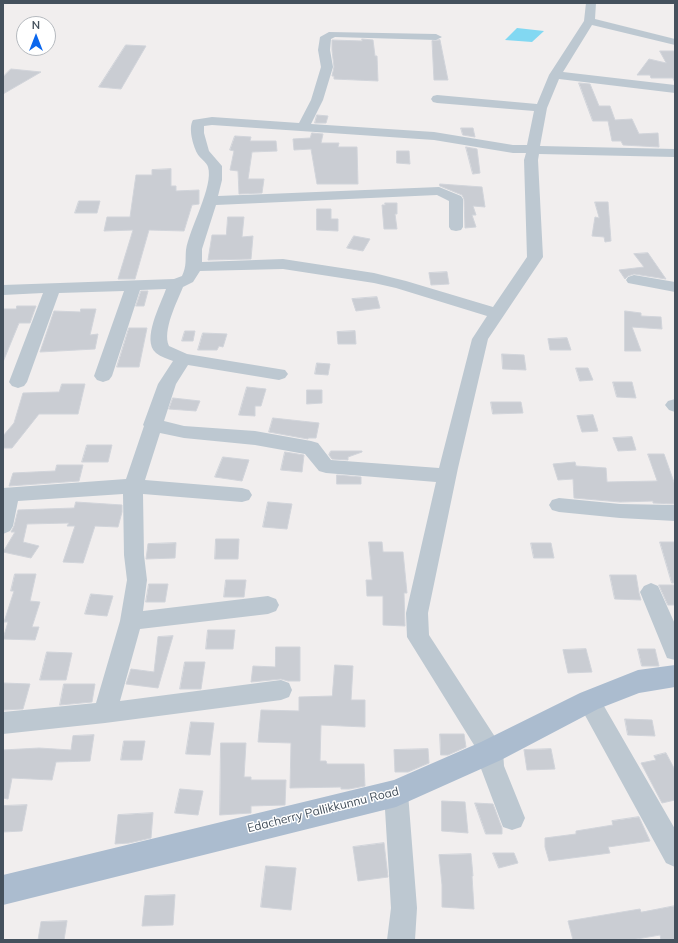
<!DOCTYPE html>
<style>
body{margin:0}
#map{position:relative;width:678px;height:943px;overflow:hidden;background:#f1eeee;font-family:Mulish,sans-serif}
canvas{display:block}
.frame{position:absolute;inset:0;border:4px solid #45515d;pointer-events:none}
.north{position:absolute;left:16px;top:16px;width:40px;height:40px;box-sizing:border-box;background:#fff;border:1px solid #b5b9be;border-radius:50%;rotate:0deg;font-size:11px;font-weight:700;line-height:16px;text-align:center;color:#45515d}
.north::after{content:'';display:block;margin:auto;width:14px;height:18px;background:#0c67ed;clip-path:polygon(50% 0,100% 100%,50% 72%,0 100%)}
</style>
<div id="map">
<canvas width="678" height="943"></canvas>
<div class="frame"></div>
<div class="north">N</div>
</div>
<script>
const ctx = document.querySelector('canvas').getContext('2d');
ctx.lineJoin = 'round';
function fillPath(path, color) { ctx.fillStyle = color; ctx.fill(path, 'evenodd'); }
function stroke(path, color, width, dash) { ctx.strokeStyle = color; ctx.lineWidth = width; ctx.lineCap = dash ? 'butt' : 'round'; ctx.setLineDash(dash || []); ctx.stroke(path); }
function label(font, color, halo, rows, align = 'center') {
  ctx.font = font + ' Mulish,sans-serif'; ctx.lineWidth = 3; ctx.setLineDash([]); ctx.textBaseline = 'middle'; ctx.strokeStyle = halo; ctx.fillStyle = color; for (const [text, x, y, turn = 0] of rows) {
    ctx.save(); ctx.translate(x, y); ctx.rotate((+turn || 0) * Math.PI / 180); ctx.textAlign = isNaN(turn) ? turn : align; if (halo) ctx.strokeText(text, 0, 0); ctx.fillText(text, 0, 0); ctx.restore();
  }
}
fillPath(new Path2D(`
 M517,28L544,31L532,42L505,40Z`), '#82d8f2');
const building = new Path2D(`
 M362,39L373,40L375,56H377L378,81L334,79V76H332L334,67L332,50V40L362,41Z
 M440,40L448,80H434L432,41Z
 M126,45L146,46L121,89L99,87Z
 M660,51H675V83L673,78H651L650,75H637L649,59L666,63Z
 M11,69L41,72L3,94V77Z
 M579,83L590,84L599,106H610L615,120L632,119L639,134L658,133L659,147L623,145L621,141H612L608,121H593Z
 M317,115L328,116L326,123H315Z
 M461,128H473L475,137L463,135Z
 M312,133L323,134L321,143H339L338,147H357L358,184H317L311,149L294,150L293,139L310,138Z
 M235,136L251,137L250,141H276L277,151L252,152L248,179H264L262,193L239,194L238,171L230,170L234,151L230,150Z
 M466,147L477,149L480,173L473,174Z
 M397,151H409L410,164L397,163Z
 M171,169V186H176V191L199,190V204L192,205L184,231L149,230L135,279H118L133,230L104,231L107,217H130L136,175H152V170Z
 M440,184L482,187L485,207L473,206L476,215H472L476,227L465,228L464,199L462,195L440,186Z
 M79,201H100L97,213H75Z
 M595,202H608L611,241L605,242L604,237L592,236L595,217L599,218Z
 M385,203H397V214H395L397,229H384L382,205H385Z
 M317,209H331V219H338V231L317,230Z
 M228,217H244L242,237L253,236L251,259L208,260L212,235H226Z
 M354,236L370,239L363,251L347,248Z
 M648,253L666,279L634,274L628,276L625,279L619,270L644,267L634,254Z
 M447,272L449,284L431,285L429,273Z
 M141,291H148L144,306H136Z
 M377,297L380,308L356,311L352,299Z
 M17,306H36L30,323H19L3,362V309H16Z
 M81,309H96L90,335L98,334L95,349L40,352L54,311L80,312Z
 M625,311L641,313V316L661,317L662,329L632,327L641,351H625Z
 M129,328H147L139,367H117Z
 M185,331H195L193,341H182Z
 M355,331L356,344H338L337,332Z
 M203,333L227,334L223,347L219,346L217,350H198Z
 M567,338L571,350H550L548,339Z
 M502,354L524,355L526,370L503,369Z
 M317,363L330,364L328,375L315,374Z
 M576,368H588L593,380L580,381Z
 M613,382H632L636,398L617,397Z
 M62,384H85L78,414H39L12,448H3V436L14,423L23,393L59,392Z
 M247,387L266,389L261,406H255V416L239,415Z
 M307,390H322V403L307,404Z
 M173,398L200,401L196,411L169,409Z
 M491,402H521L523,413L493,414Z
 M593,415L598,431L582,432L577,416Z
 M273,418L319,423L316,438H308V439L269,432Z
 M632,437L636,450L618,451L613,438Z
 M87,445H112L108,462H82Z
 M331,451H362V452L348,457V460L332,459L329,455Z
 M285,452L304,455L302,472L281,470Z
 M648,454H664L675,485V504L653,503V501L620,502L574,498L573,479L558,480L553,464L575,462L576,466L606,468L607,482L657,481Z
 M223,457L249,460L242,481L215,477Z
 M57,465H83L79,481L9,486L13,473L55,471Z
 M337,475L361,477V484H337Z
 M76,502L122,505V512L118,527L95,526L83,563L63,562L75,526H67L69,523L27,524L23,542L39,546L31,558L3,552L15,532H11L14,526L18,510L74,508Z
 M268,502L292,504L287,529L263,527Z
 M216,539H239L238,559H215Z
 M369,542H382L383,552H403L407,593H404L405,626L383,625V596H367L366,580H372Z
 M660,542H675V583H672Z
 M176,543L175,558L146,559L148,544Z
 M531,543H551L554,558H534Z
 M15,574H36L30,601L40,602L32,627H39L35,640L3,639L8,622H4L14,591H11Z
 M610,575H636L639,593L641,600L615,599Z
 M226,580H246L244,597H224Z
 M149,584H168L165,602H146Z
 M659,585H675V605H668Z
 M91,594L113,596L107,616L85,614Z
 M208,630H235L233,649H206Z
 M173,636L158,688L126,684L131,669L154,672L158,637Z
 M276,647H300V681H288L281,679L251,682L253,666L275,667Z
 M586,649L592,672L568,673L563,650Z
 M638,649H655L659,666H642Z
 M47,652L72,653L66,680H40Z
 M185,662H205L201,689H180Z
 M335,665L353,666L351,700H365V727L321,725L320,761H326L327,764H364L365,786L349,789H341V787L290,788L291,743L258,742L261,710L299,711V697L332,696Z
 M3,683L30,684L23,709L3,710Z
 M64,684H95L92,702L60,705Z
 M625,719L652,720L655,736L628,735Z
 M191,722L214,723L210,755L186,754Z
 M440,734H464L466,747L448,755H441Z
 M94,735L90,761L56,762L52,780L12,778L8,799L3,798V750L39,748L71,750L73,736Z
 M124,741H145L142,760H121Z
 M221,743H246L244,777H251V780H286L285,805L251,806V813L220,815Z
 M428,749L429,763L408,772H395L394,750Z
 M551,749L555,769L527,770L524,750Z
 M666,753L675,770V800L662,803L641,763L656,760L654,756Z
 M180,789L203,791L198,815L175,813Z
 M442,801L465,802L468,833L442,831Z
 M475,803L493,804L502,828V834H486Z
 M27,805L22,831L3,832V806Z
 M153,813L151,838L129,843L115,844L118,815Z
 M639,817L650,841L608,847L610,853L549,861L545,847V838L576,834V831L613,825L612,821Z
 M384,843L388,877L358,881L353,847Z
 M493,853H514L518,863L499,868Z
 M471,854L473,876H472L474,909L442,907V885L439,855Z
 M266,866L296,868L291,910L261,907Z
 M175,895L173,925L142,926L145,896Z
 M675,906V940H661L660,935L631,940H573L568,921L640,909L641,912Z
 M67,921L64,940H38L41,922Z`);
fillPath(building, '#cacdd3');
stroke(building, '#d1d4da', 1);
fillPath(new Path2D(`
 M586,3H596L595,19L675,39V45L592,25L563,72L675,85V93L559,79L547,108L540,146L675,149V157L539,154L538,160L543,257L488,339L458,468L428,613L429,635L499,743L503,751L504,766L525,818L521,827L512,830L503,827L480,766L479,753L407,637L406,613L436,482L326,473L319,471L305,454L255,445L184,438L160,433L145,480L242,488L249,490L252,495L249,500L242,502L143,494L144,555L147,580L143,611L268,596L276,599L279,605L276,611L268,614L140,629L120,701L281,680L289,683L292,690L289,697L281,700L105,723L3,734V712L96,703L120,621L127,580L124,555L123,494L18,501L13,526L10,531L3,534V488L126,479L144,426L143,425L158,384L173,361C168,359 161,357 156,353C141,340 161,304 166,289L140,290L112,376L109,380L103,382L97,380L94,376L124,291L59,293L27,382L24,386L18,388L12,386L9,382L43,293L3,295V285L174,279L182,276C187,265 185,261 186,250C189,229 214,186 208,167C207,162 199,158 197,153C193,145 188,128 193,120L212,117L299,123L311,100L321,67L318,50L320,37L329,32L436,34L442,37L436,40L335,37L331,39L330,50L333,67L323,100L311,124L434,132L513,145H527L534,111L437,103L433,102L431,99L433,96L437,95L537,104L549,75L584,21ZM212,125L434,140L513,153H526L524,160L527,257L493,307L406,281L374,273L283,259L202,262V249L216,205L437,195L449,201V227L451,230L456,231L461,230L463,227V199L461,196L439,187L218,196L222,180V166L209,151L204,133V126ZM283,269L374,283L396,288L487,316L472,339L439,468L331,460L318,443L311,441L255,431L184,426L164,421L176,384L188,365L279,380L285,378L288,374L285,370L187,354L169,346C162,331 177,302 183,287L193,282L200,271Z
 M634,275L675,282V292L628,283L626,280L628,277Z
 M675,399V412L669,410L665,405L668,401Z
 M559,498L620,504L675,505V521L620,518L559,512L552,510L549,505L552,500Z
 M651,583L658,586L675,624V660L667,658L640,592L644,586Z
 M589,691L597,694L675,829V867L666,863L581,708L577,701L581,694Z
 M396,781L405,785L408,793L417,908L415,940H387L391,908L384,793L387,785Z`), '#bdc8d1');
fillPath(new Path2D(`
 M675,665V687L639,693L598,709L501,760L396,807L3,905V875L394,780L481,742L580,693L638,670Z`), '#abbccf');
label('12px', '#45515d', '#fff', [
 ["Edacherry Pallikkunnu Road",323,810,-14]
]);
</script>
